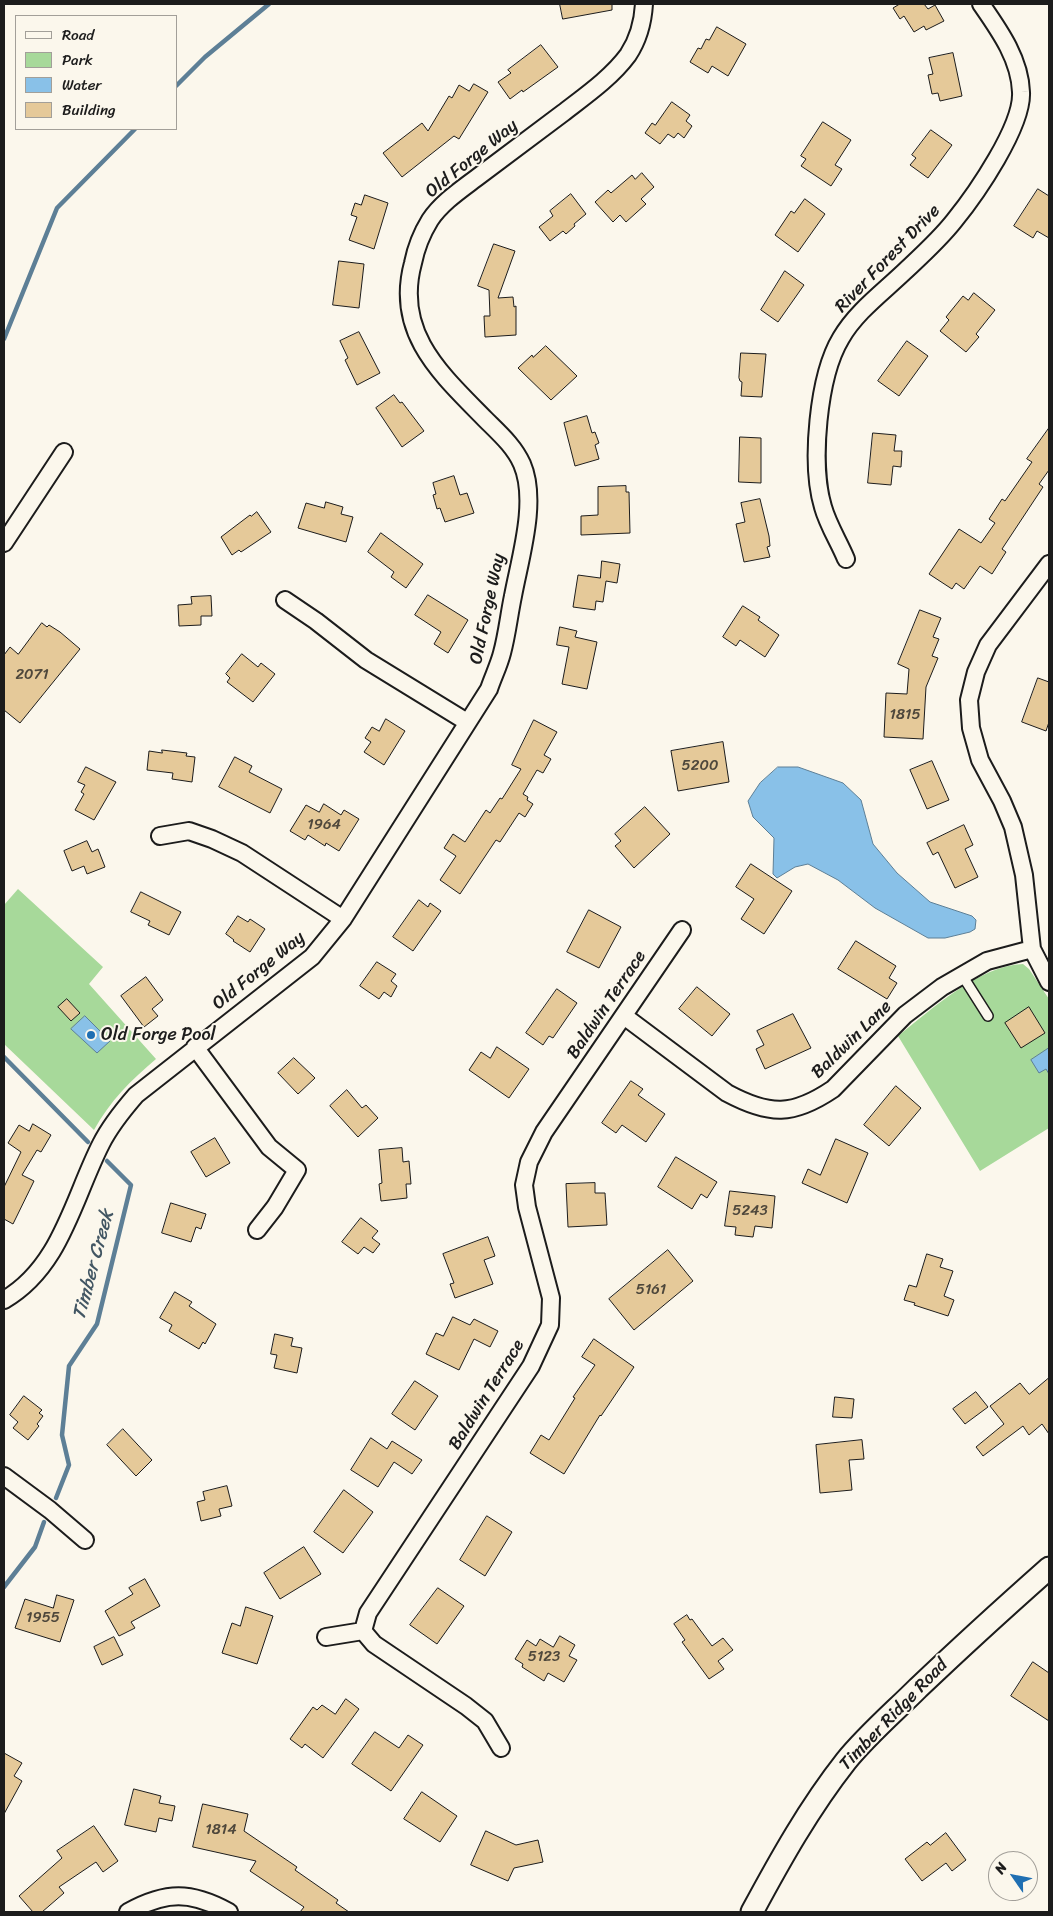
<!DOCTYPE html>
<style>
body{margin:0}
#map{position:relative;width:1053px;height:1916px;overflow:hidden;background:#fbf7ec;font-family:Sriracha,sans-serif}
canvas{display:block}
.frame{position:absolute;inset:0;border:5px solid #1c1c1c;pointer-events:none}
.legend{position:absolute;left:15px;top:15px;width:162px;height:115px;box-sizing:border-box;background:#fbf7ec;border:1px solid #a29f99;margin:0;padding:6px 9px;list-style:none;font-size:15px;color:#1c1c1c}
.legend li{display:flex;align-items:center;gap:10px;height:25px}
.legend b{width:25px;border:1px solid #a29f99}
.north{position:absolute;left:988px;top:1851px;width:50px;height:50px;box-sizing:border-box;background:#fbf7ec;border:1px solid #a29f99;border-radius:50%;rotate:303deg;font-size:14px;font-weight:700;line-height:20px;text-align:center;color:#1c1c1c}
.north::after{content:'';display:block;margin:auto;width:18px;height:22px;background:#1f6fb2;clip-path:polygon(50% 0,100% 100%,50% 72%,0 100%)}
</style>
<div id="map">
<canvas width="1053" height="1916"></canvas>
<div class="frame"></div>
<ul class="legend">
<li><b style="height:6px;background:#fbf7ec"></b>Road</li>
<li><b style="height:14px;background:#a7d99a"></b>Park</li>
<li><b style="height:14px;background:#89c1e8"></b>Water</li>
<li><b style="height:14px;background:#e5c999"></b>Building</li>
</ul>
<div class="north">N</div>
</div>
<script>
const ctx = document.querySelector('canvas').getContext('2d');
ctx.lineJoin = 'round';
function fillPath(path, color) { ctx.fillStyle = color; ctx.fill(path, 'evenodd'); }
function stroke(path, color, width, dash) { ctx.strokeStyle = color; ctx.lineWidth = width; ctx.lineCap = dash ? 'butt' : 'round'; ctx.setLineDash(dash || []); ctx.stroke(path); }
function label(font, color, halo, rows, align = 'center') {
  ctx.font = font + ' Sriracha,sans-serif'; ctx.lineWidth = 4; ctx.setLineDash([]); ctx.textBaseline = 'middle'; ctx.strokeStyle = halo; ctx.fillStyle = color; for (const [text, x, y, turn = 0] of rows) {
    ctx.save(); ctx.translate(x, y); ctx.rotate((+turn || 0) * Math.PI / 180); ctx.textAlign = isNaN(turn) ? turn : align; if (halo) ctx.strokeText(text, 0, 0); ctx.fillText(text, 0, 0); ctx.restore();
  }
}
fillPath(new Path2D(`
 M18,889L103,967L89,984L156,1059C131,1080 110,1101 94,1130L4,1044V905Z
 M1023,964L1029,969L1049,999V1128L980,1171L898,1036C932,1009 978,966 1023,964Z`), '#a7d99a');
const water = new Path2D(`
 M778,767H798L843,783L861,800L873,844L897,873L930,902L972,916L976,920L975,929L970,932L945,938H928L875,908L838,880L808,864L795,867L777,878L773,874L774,838L753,817L748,801L760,783Z
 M85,1016L110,1041L97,1053L71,1029Z
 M1049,1048V1074L1046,1069L1039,1073L1031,1060Z`);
fillPath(water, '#89c1e8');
stroke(water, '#5d7f96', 1);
stroke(new Path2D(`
 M176,86L205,57L269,4
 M4,339L57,208L135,129
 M4,1057L88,1142
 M56,1498L69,1465L62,1435L69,1366L97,1324L131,1185L107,1161
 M4,1587L35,1547L44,1522`), '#5d7f96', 4.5);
const building = new Path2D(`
 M560,4H612V10L563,19Z
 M897,4H924L928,9L935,5L944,21L926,30L924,26L914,32L904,16L900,19L893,8L898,5Z
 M717,27L746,44L728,76L712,66L708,73L690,62L698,48L701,49L706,39L709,40Z
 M541,45L558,67L523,92L522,90L510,99L498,82L511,73L508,70Z
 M953,53L962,96L940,101L938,93L932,94L928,75L933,74L929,58Z
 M474,84L488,92L459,139L454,136L402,177L383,153L422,123L428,131L449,96L452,98L459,85L469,91Z
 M672,102L690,115L686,121L692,126L684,138L678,133L674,138L668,134L660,144L645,133L652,123L655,125Z
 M823,122L851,140L835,165L842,169L831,186L801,166L806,159L801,156Z
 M931,130L952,145L928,178L910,165L916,158L912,155Z
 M642,173L654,187L641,199L646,204L626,222L620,215L613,222L595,202L608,190L611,193L632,175L635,179Z
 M1038,189L1049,196V238L1037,231L1033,238L1014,226Z
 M571,194L586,214L574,224L575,226L566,234L563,231L550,241L539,227L553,216L550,211Z
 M365,195L388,203L374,249L349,240L357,217L351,215L355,203L361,205Z
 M805,199L825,214L798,252L775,235L791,211L794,213Z
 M494,244L515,251L498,298L513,297L514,307L516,306V335L485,337L484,316H490L489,290L478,286Z
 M339,261L364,264L359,308L333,305Z
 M785,271L804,285L778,322L761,310Z
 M974,293L995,310L976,334L979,337L966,352L940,331L949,320L946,317L963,296L968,300Z
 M359,332L380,373L357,385L345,360L348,358L340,341Z
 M907,341L928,356L899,396L878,381Z
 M546,346L577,376L551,400L518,368L532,355L533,357Z
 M741,353L766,354L762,397L741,396L742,382L740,381L739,378Z
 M394,395L400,403L402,402L424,431L402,447L376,408Z
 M587,416L592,433L595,432L599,443L595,445L599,459L575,466L564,423Z
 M1049,428V470L1039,484L1043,487L1002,549L1006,552L992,574L980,566L964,589L956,583L952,589L929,574L959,529L981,543L995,523L989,519L1002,499L1005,501L1032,462L1027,459Z
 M873,433L896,435L894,451H902L901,467L893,466L891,485L868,483Z
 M740,437L761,438V483L739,482Z
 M454,476L460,495L467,493L474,513L445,522L440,508L437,509L433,495L436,494L433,483Z
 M626,486V492H629L630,533L581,535V516L598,515V487Z
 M760,499L769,536L770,546L767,547L770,557L744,562L736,524L745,522L741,503Z
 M326,502L343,507L341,514L353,517L346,542L298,528L306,503L324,508Z
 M257,512L271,532L241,552L239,550L232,555L221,537L250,515L251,516Z
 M381,533L423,564L406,588L391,577L394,572L368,552Z
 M602,561L620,564L617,583L606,581L603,602L596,601L595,610L573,607L578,575L600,578Z
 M428,595L468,620L448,653L434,644L441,632L415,615Z
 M211,596L212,616H201V625L179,626L178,605L192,604L191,597Z
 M743,606L760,617L758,620L779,635L765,657L740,640L736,646L723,637Z
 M920,610L941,618L933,637L939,639L932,656L938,658L926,687L923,739L884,737L886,693L907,694L909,669L898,664Z
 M42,623L47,627L49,625L60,632L80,649L20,723L4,710V655L10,647L18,654Z
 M560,627L577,631L575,637L597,642L587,689L562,684L569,647L557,645Z
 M242,654L258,667L261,663L275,674L253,702L227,682L230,678L226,674Z
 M1038,678L1049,682V722L1046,731L1022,722Z
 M386,719L405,731L384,765L364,752L371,742L365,738L372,727L379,731Z
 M534,720L557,732L544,755L551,759L543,773L537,770L523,794L528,797L527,800L533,804L525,817L519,813L500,842L496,840L460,894L440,880L456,856L444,848L453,834L465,842L486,810L490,813L500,798L502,799L521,769L512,765Z
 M723,742L729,782L678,791L671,751Z
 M162,750L187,753L186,756L195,757L192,782L172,779L173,773L147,770L149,751L162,753Z
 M235,757L252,766L249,772L282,789L270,813L219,787Z
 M932,761L949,800L927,809L910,770Z
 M86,767L116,782L94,820L75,810L84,794L81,792L85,785L78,782Z
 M324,804L341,815L344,810L359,819L339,851L326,843L325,846L308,835L305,840L290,831L306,805L319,812Z
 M645,807L670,834L634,868L615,846L621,841L615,834Z
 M964,825L973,845L965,849L978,877L955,888L938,852L933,855L927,843Z
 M87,841L92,852L98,849L105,867L87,874L84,866L72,871L64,851Z
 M751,864L792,891L764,934L741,919L754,899L736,887Z
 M141,892L181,912L169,935L148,925L150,921L131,912Z
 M419,900L428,907L430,903L441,911L413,951L393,937Z
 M589,910L621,927L599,968L567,952Z
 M238,916L248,922L250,919L265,929L250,952L233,941L234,940L226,934Z
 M856,941L896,966L889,978L897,983L887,999L838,969Z
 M377,962L396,974L391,981L397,986L391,997L384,992L379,999L360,986Z
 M146,977L163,1000L152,1009L158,1016L144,1027L121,996Z
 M697,987L730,1014L712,1036L679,1009Z
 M557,989L577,1003L553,1038L549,1036L543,1045L526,1033Z
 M67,999L80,1013L71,1021L58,1007Z
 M1029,1007L1045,1033L1021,1048L1005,1023Z
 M793,1014L811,1048L765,1069L756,1049L764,1045L757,1031Z
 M497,1047L529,1069L509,1098L469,1070L481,1052L490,1058Z
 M294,1058L315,1078L298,1094L278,1073Z
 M631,1081L643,1089L638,1095L665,1114L646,1142L622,1125L616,1133L602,1123Z
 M896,1086L921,1108L889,1146L864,1125Z
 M347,1090L362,1108L366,1105L378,1118L358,1137L330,1106Z
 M33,1124L51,1135L41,1152L37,1150L22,1175L34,1181L13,1224L4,1219V1187L21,1152L8,1143L19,1125L29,1131Z
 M215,1138L230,1163L206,1177L191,1152Z
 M836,1139L868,1153L847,1203L802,1183L808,1169L820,1175Z
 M402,1148L403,1162L409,1161L411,1184H406L407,1198L381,1201L379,1184L382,1183L379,1150Z
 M676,1157L717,1182L707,1198L701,1194L692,1209L658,1187Z
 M595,1183V1193H605L607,1225L568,1227L566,1184Z
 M730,1191L775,1196L772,1228L755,1226L753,1237L735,1235L736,1227L725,1226Z
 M171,1203L206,1214L201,1229L196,1227L191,1242L162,1233Z
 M361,1218L378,1231L372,1238L380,1244L373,1253L364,1247L358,1254L342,1242Z
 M488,1237L495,1256L484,1260L493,1284L455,1298L450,1284L454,1283L443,1254Z
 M668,1250L693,1281L634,1330L609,1299Z
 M927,1254L943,1259L940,1267L953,1271L944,1296L954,1300L948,1316L914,1305L915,1303L904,1300L909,1285L916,1287Z
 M175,1292L192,1302L189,1306L216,1324L205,1344L203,1342L199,1349L169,1331L172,1325L160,1318Z
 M453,1317L470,1325L474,1319L498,1331L490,1347L474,1339L459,1370L426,1354L436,1333L443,1336Z
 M275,1334L293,1338L291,1346L302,1348L297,1373L274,1368L277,1355L271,1354Z
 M594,1339L634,1367L601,1416L600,1415L564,1474L530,1453L541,1435L549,1440L575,1398L573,1397L595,1365L582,1357Z
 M1049,1378V1434L1042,1424L1029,1435L1023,1426L983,1456L976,1447L1004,1424L990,1406L1020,1383L1029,1394Z
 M415,1381L438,1396L415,1430L392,1414Z
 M976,1392L988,1407L965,1424L953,1409Z
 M24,1396L42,1410L39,1413L43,1416L37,1424L39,1426L28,1440L13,1428L18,1422L10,1415Z
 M835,1397L854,1399L852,1418L833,1417Z
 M123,1429L152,1460L136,1476L107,1445Z
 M371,1438L387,1449L392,1441L422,1460L412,1474L394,1462L378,1487L351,1470Z
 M862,1440L864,1459L849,1460L852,1490L820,1493L816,1445Z
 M227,1486L232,1506L219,1509L221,1516L201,1521L197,1502L205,1500L203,1492Z
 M344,1490L373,1512L343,1553L314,1532Z
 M487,1516L512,1532L485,1576L460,1560Z
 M304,1547L321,1574L280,1599L264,1573Z
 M145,1579L160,1606L131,1622L135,1628L119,1636L105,1611L133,1594L129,1588Z
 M438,1588L464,1606L437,1644L410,1625Z
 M57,1595L74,1600L60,1642L15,1628L25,1599L53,1608Z
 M246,1607L273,1616L257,1664L222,1653L232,1623L240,1626Z
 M687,1615L690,1620L692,1619L712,1646L723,1638L733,1650L718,1661L724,1669L709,1679L682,1642L685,1640L674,1624Z
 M560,1636L575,1645L569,1656L577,1660L564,1682L548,1673L544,1681L522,1667L523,1664L515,1659L527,1640L536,1646L540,1639L553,1647Z
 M114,1637L123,1655L102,1665L94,1647Z
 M1033,1662L1049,1673V1721L1011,1696Z
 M346,1699L359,1709L323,1758L305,1744L302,1748L290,1739L313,1707L317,1710L322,1705L335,1714Z
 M375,1732L399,1748L408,1735L423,1745L391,1791L352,1764Z
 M4,1753L22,1763L14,1776L22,1781L4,1814Z
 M134,1789L161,1796L159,1803L175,1806L172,1821L159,1818L156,1832L125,1825Z
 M422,1792L457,1816L440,1842L404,1819Z
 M203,1804L248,1814L244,1831L297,1867L295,1870L338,1900L336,1903L349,1912H300L304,1907L250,1871L256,1861L193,1847Z
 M94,1826L118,1861L103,1872L96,1862L59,1887L64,1893L42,1912H33L19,1896L62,1858L57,1851Z
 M486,1831L516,1845L538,1840L543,1862L514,1868L508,1881L471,1865Z
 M946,1833L966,1860L952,1871L946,1863L922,1881L905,1859L927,1842L930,1845Z`);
fillPath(building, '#e5c999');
stroke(building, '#1c1c1c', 1);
const service = new Path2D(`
 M962,975L988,1016`);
const minor = new Path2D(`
 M4,543L64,452
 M846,559C839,542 828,525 823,507C810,464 818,376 841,338C856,312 882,293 904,272C921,256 939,240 954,221C976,194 1023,126 1021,92C1020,59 999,30 981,4
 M1049,564L988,645L976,672L969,700L971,728L980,760L1002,801L1013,827L1024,875L1032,949L1049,982
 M285,600L316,621L366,660L467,722
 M160,836L189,831L212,839L242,853L343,919
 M624,1016L727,1093C770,1116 793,1116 833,1089L905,1015L942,987L987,961L1032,949
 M195,1047L269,1147L297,1170L275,1207L257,1230
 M4,1300C61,1267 73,1199 101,1144C110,1126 123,1110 136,1095L312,957L343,919L489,689C493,677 499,665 502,653C507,635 509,615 513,596C520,558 538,501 522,464C514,446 499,433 485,419C441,374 394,333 413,263C416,248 422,233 430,220C442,202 462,189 479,176C507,155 535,134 563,113C585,96 611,78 628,55C638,40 643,21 644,4
 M4,1476L50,1510L85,1540
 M326,1637L363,1631
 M501,1748L485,1721L466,1706L374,1644L363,1631L368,1613L531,1366L550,1325L551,1298L527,1207L524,1185L529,1162L544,1132L682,930
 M128,1912C166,1891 191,1891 229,1912`);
const tertiary = new Path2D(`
 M752,1912C780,1860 809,1808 846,1761C867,1735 894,1712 918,1688C961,1647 1005,1607 1049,1568`);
stroke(service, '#1c1c1c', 12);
stroke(minor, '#1c1c1c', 20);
stroke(tertiary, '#1c1c1c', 25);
stroke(service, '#fbf7ec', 9);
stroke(minor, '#fbf7ec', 16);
stroke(tertiary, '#fbf7ec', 21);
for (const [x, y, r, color] of [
 [91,1035,5,"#1f6fb2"]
]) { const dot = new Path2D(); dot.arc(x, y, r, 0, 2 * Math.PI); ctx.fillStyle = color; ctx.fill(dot); stroke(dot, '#fbf7ec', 2); }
label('15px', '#4e473b', null, [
 ["2071",32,675],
 ["1815",905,715],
 ["5200",700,766],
 ["1964",324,825],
 ["5243",750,1211],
 ["5161",651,1290],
 ["1955",43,1618],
 ["5123",544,1657],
 ["1814",221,1830]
]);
label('18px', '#1c1c1c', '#fbf7ec', [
 ["Old Forge Way",472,159,-39],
 ["River Forest Drive",888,259,-46],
 ["Old Forge Way",488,609,-78],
 ["Old Forge Way",259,971,-39],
 ["Baldwin Terrace",607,1005,-56],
 ["Baldwin Lane",852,1040,-44],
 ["Baldwin Terrace",487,1395,-58],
 ["Timber Ridge Road",894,1715,-46]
]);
label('18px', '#1c1c1c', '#fbf7ec', [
 ["Old Forge Pool",101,1035]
], 'left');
label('italic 19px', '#425663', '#fbf7ec', [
 ["Timber Creek",94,1265,-75]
]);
</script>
